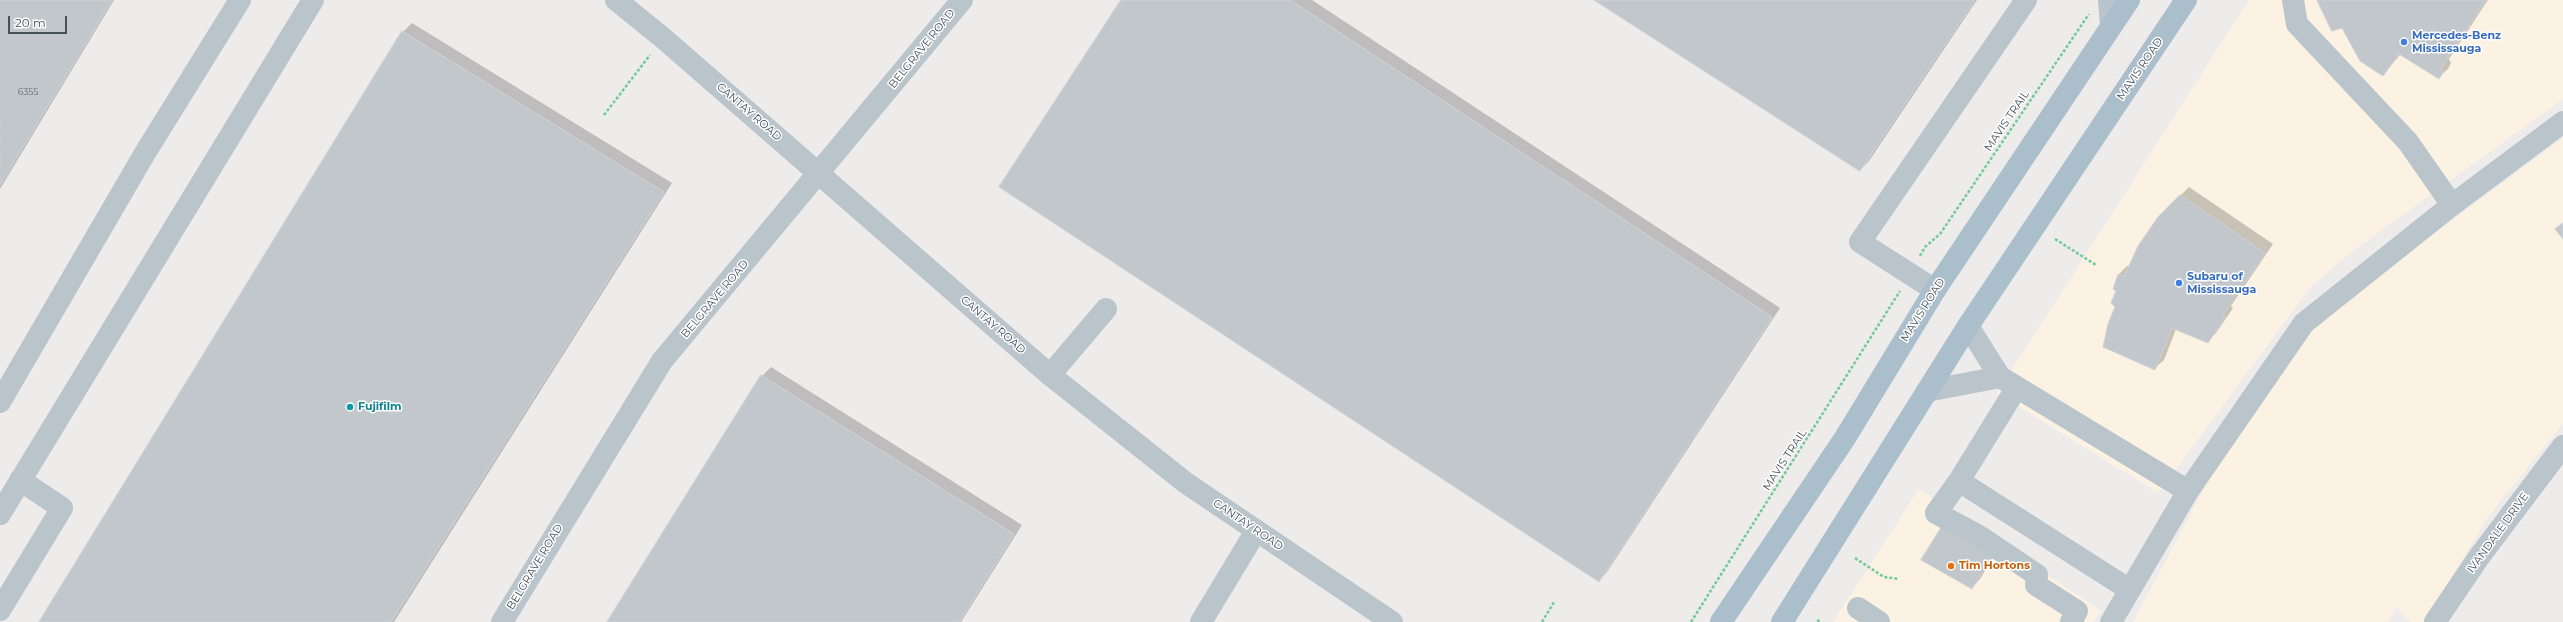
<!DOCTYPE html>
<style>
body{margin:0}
#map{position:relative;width:2563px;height:622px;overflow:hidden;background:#eeebeb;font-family:Montserrat,sans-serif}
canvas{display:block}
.scale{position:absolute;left:8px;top:16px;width:59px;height:18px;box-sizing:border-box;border:2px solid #445158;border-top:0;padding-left:5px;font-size:12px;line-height:14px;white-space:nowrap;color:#445158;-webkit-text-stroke:3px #fff;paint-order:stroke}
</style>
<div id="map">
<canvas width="2563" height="622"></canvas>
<div class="scale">20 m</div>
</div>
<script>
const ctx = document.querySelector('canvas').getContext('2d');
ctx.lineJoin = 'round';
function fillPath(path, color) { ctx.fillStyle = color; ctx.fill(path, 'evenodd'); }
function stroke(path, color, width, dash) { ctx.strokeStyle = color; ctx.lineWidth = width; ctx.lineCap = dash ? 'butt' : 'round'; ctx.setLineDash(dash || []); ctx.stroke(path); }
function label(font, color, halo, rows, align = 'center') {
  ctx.font = font + ' Montserrat,sans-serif'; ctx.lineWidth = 3; ctx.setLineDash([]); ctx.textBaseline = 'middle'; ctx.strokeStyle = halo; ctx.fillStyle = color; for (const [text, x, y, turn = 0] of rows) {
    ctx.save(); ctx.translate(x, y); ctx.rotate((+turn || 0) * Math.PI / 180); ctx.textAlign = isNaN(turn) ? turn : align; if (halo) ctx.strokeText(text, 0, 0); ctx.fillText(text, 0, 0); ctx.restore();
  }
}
fillPath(new Path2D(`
 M2249,0H2563V99L2346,256L2310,288L2158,493L1997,393Z
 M2563,138V423L2487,518L2425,622H2410L2397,607L2388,622H2133L2207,483L2305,329Z
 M1919,489L2101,611L2093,622H1833Z`), '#fbf2e3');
fillPath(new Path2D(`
 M0,0H114L0,189Z
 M1122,0H1312L1780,308L1607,572L1599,581Z
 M1596,0H1977L1869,161L1860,170Z
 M2318,0H2488L2449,59L2451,63L2448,69L2439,77L2401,54L2383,74Z
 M412,23L672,183L394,622H40L403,32Z
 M2189,187L2273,244L2231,306L2233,308L2216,333L2207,342L2176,329L2164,360L2155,368L2116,307L2119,274L2127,266L2130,267L2159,217Z
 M771,367L1022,525L961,622H609L762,376Z
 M1947,521L2003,541L1980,579L1972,588Z`), '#0003');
const building = new Path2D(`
 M0,0H112L0,185Z
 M1121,0H1290L1772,317L1599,582L999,187Z
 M1594,0H1975L1860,171Z
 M2317,0H2486L2441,68L2443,72L2439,79L2399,54L2383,76L2360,61L2342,28L2332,31Z
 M402,31L664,192L391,622H39Z
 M2180,195L2265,253L2223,315L2225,317L2208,343L2172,328L2155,370L2103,347L2108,324L2115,307L2111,303L2116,291L2113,289L2118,274L2124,277L2138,246L2158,217Z
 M2563,223V239L2555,229Z
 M761,375L1014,534L959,622H607Z
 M1946,520L1995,550L1972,589L1921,560Z`);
fillPath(building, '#c2c7cb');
stroke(building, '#cfd2d7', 1);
stroke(new Path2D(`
 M604,115L650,55
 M2055,239L2096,265
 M1920,256L1925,247L1940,234L2089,14
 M1855,558L1884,577L1899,579
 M1817,620L1821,622
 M1542,622L1554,602
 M1691,622L1900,291`), '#72ca97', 2.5, [3, 2]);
stroke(new Path2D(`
 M616,0L663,38L1050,375L1186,483L1392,622
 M2109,0L2111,26
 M2293,0L2297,24L2408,142L2452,205
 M1935,290L1860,242L2026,0
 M1968,326L2000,377L2188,491
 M1050,375L1106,309
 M2017,387L1959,481L2130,590
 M1927,391L2000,377
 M0,402L145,153L240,0
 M1959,481L1936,513L1979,536L2037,575L2036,585L2077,611L2071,622
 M0,514L313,0
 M1858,608L1879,622
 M0,610L62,508L20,480
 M502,622L662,361L962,0
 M1201,622L1256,531
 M2111,622L2188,491L2304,323L2452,205L2563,122
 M2435,622L2479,557L2563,446`), '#b9c4cb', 22);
stroke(new Path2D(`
 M1721,622L1845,438L1935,290L2129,0
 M1782,622L1968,326L2186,0`), '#abbecb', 22);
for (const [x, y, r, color] of [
 [2404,42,4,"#3f7fe0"],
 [2179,283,4,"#3f7fe0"],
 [350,407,4,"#0f9aa8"],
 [1951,566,4,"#e8710a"]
]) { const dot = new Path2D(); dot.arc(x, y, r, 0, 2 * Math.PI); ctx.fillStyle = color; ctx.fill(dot); stroke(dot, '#fff', 1.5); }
label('9px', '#646e75', null, [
 ["6355",28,92]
]);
label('bold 11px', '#366cbe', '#fff', [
 ["Mercedes-Benz",2412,36],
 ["Mississauga",2412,49],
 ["Subaru of",2187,277],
 ["Mississauga",2187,290]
], 'left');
label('11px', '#445158', '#fff', [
 ["BELGRAVE ROAD",922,49,-51],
 ["MAVIS ROAD",2140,69,-56],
 ["CANTAY ROAD",749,112,41],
 ["MAVIS TRAIL",2007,121,-56],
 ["BELGRAVE ROAD",715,299,-50],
 ["MAVIS ROAD",1923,310,-58],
 ["CANTAY ROAD",993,325,41],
 ["MAVIS TRAIL",1785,460,-57],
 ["CANTAY ROAD",1248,525,34],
 ["IVANDALE DRIVE",2498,533,-54],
 ["BELGRAVE ROAD",535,567,-59]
]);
label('bold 11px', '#0d838f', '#fff', [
 ["Fujifilm",358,407]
], 'left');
label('bold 11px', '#c56008', '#fff', [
 ["Tim Hortons",1959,566]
], 'left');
</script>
